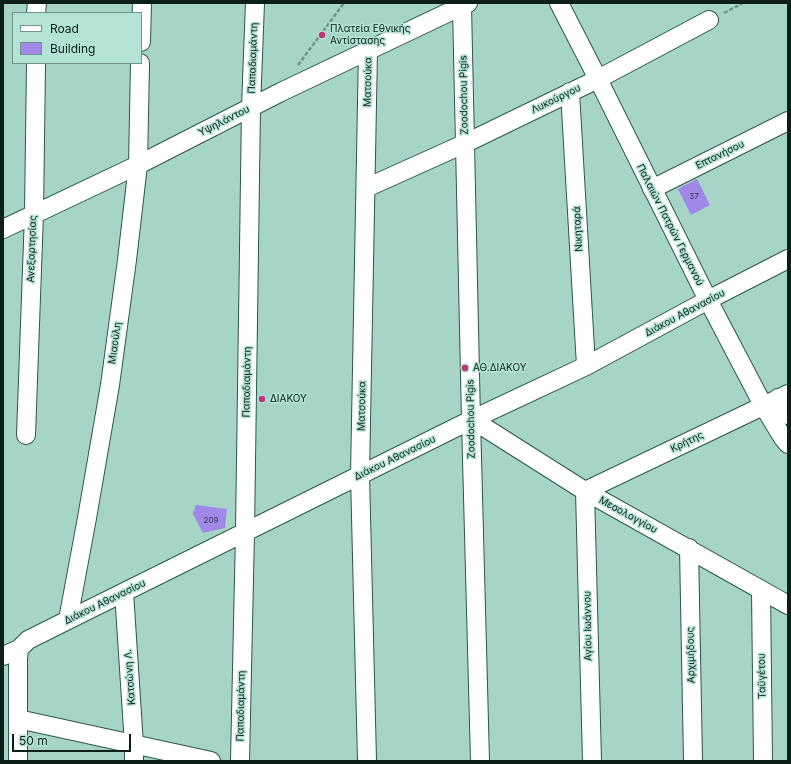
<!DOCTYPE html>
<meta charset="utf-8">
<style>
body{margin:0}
#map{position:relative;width:791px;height:764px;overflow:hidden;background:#a6d5c7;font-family:Inter,sans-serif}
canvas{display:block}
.frame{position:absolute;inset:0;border:4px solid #0c1f1a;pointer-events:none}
.legend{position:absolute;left:12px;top:12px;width:130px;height:52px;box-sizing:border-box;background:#b3e3d4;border:1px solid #70958a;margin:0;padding:5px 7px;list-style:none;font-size:12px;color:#0c1f1a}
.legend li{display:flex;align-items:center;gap:8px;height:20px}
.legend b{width:20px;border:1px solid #70958a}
.scale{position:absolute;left:12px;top:734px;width:119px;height:18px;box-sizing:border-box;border:2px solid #0c1f1a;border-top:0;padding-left:5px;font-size:12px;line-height:14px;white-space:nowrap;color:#0c1f1a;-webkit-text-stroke:3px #b3e3d4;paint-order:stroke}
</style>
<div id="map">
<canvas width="791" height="764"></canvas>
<div class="frame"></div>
<ul class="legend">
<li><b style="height:5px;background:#fff"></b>Road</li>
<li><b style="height:11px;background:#a188e8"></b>Building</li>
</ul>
<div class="scale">50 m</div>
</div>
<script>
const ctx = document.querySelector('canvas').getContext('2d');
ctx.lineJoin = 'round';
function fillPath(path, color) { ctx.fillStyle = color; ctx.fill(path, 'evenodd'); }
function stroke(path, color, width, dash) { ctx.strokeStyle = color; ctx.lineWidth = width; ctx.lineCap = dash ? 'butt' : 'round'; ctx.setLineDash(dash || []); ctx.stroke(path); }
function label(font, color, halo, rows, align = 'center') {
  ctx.font = font + ' Inter,sans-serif'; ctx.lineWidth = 3; ctx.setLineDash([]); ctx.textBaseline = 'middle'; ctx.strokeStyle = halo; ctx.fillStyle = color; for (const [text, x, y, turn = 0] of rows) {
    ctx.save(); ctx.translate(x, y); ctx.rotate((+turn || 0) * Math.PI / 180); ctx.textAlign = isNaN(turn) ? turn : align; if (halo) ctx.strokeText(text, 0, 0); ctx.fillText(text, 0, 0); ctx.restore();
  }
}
fillPath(new Path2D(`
 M697,179L710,205L691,215L678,189Z
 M196,505L227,509L225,528L203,533L193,514Z`), '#a188e8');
const minor = new Path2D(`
 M559,3L598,79L708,300L763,405L783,438L788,444
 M462,6L471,420L480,761
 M36,13L37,3
 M141,42L142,3
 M570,92L586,366
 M366,188L466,143L598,79L709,20
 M652,189L788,121
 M3,229L138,165L281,92L468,3
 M778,398L788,415
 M471,420L487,429L585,491L788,605
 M26,435L34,214L36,63
 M585,491L592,761
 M585,491L788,394
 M689,548L693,761
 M761,591L763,761
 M124,592L134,745V761
 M68,620L87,518L110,385L127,260L138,165L140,63
 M3,656L19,649L28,640L68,620L471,420L586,366L708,300L788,259
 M18,719L211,761
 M18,761V659L19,649
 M240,761L245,532L251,107L255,3
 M367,761L360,475L368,50`);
stroke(minor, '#2c574c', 20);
stroke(new Path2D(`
 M724,13L743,3
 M298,65L344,3`), '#6f9489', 2.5, [4, 2]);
stroke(minor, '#fff', 18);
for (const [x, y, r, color] of [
 [322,35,4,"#bd387a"],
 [465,368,4,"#bd387a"],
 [262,399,4,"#bd387a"]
]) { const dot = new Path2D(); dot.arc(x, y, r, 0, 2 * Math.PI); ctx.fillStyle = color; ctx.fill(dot); stroke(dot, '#b3e3d4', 1.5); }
label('8px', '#31394e', null, [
 ["37",694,197],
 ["209",211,521]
]);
label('10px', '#0c1f1a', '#b3e3d4', [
 ["Πλατεία Εθνικής",330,29],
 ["Αντίστασης",330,41],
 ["ΑΘ.ΔΙΑΚΟΥ",473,368],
 ["ΔΙΑΚΟΥ",270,399]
], 'left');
label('10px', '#0c1f1a', '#b3e3d4', [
 ["Παπαδιαμάντη",253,58,-88],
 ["Ματσούκα",368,82,-89],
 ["Zoodochou Pigis",464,95,-91],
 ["Λυκούργου",556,99,-26],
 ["Υψηλάντου",224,121,-27],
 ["Επτανήσου",720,155,-26],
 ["Παλαιών Πατρών Γερμανού",670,225,63],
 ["Νικηταρά",578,229,-93],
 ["Ανεξαρτησίας",32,249,-88],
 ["Διάκου Αθανασίου",685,313,-28],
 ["Μιαούλη",115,343,-82],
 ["Παπαδιαμάντη",247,382,-89],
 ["Ματσούκα",362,406,-89],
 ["Zoodochou Pigis",471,419,-91],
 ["Κρήτης",687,442,-26],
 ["Διάκου Αθανασίου",395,458,-26],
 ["Μεσολογγίου",628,515,29],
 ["Διάκου Αθανασίου",105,602,-26],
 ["Αγίου Ιωάννου",588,626,-91],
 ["Αρχιμήδους",691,655,-91],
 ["Ταϋγέτου",762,676,-91],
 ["Κατσώνη Λ.",130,677,-94],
 ["Παπαδιαμάντη",241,706,-89]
]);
</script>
